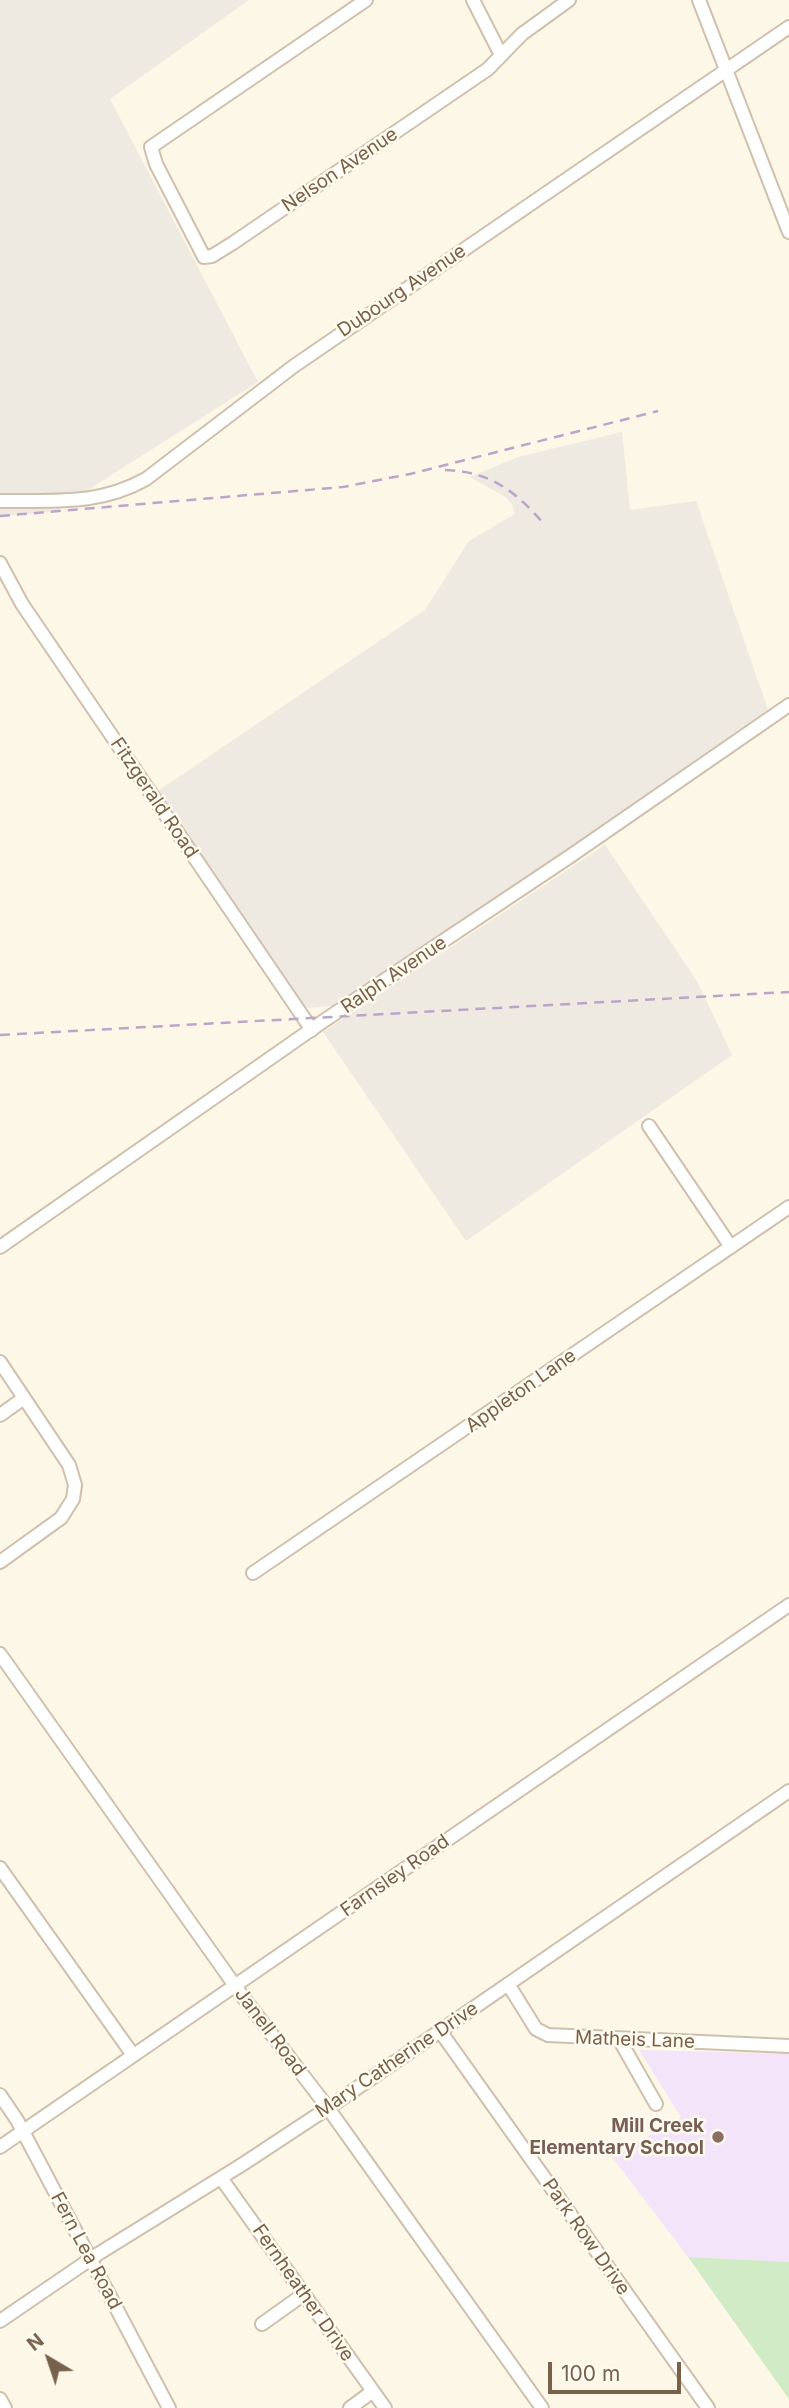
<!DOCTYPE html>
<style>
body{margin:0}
#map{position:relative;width:789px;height:2408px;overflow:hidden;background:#fdf7e8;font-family:Inter,sans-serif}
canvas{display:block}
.north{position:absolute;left:14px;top:2324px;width:70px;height:70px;-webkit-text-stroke:5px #fffbef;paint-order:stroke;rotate:321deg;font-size:19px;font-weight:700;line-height:28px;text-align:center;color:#78614b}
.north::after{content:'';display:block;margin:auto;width:24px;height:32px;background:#78614b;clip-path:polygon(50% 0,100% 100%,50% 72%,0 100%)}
.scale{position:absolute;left:548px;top:2362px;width:133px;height:32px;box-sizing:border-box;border:4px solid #78614b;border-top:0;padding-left:9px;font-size:21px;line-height:24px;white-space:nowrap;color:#78614b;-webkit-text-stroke:5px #fffbef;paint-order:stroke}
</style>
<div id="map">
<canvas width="789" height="2408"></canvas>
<div class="north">N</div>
<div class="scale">100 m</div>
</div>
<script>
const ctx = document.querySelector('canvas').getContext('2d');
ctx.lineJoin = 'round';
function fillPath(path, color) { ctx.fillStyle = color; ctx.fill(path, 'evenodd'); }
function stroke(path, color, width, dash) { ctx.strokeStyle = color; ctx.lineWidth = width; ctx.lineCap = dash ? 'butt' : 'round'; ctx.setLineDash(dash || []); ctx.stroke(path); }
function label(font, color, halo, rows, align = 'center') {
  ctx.font = font + ' Inter,sans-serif'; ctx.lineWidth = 5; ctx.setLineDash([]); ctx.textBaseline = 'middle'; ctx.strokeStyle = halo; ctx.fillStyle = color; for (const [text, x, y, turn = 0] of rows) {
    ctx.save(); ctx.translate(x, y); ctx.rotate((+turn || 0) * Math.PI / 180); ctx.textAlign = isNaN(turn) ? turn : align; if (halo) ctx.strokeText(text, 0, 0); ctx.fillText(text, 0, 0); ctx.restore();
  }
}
fillPath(new Path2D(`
 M0,0H249L110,99L258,382L53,512L0,516Z
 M622,432L630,510L696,501L769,713L334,1006L304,1008L155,793L425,610L469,541L515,514L512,504L507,498L470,477L518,457Z
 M605,845L697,981L732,1055L466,1241L323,1032Z`), '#eee9e1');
fillPath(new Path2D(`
 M639,2050L789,2054V2262L688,2257L612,2157L681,2117Z`), '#f4e4f9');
fillPath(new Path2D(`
 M688,2257L789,2262V2399Z`), '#d0ebc5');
const minor = new Path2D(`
 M366,0L151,147L156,164L204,257L212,256L233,243L488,69L522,34L569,0
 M473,0L501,55
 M699,0L789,232
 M0,501C53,500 98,506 146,479L294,366L789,27
 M0,563L22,604L312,1030
 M649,1126L731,1247
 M0,1247L325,1020L569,857L789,705
 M0,1362L69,1465L75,1485L73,1499L61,1518L0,1562
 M0,1415L24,1398
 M253,1573L789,1207
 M0,1654L243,1997L328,2108L542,2408
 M0,1868L133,2055
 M508,1984L536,2029L548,2035L789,2046
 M440,2031L708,2408
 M619,2039L656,2104
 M0,2095L17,2120L169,2408
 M0,2147L789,1605
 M221,2178L385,2408
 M0,2321L98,2254L243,2164L328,2108L789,1791
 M262,2324L304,2294
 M0,2399L5,2408
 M350,2408L373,2391`);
stroke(minor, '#cfc0ad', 16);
stroke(minor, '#fff', 12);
stroke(new Path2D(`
 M445,470C492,472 515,491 545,525
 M0,516L343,487L410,474L658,411
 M0,1035L789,992`), '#bca5c8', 2.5, [10, 7]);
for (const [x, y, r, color] of [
 [718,2137,7,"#8d6e63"]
]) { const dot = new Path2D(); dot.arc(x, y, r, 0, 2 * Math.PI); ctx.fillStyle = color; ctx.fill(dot); stroke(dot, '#fffbef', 2.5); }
label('19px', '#78614b', '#fffbef', [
 ["Nelson Avenue",340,170,-34],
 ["Dubourg Avenue",402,291,-34],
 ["Fitzgerald Road",154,798,56],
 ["Ralph Avenue",394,975,-34],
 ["Appleton Lane",521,1391,-35],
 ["Farnsley Road",395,1876,-35],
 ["Janell Road",270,2032,53],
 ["Matheis Lane",635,2040,2],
 ["Mary Catherine Drive",397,2060,-34],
 ["Park Row Drive",586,2237,55],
 ["Fern Lea Road",86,2251,62],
 ["Fernheather Drive",303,2293,55]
]);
label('bold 19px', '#785e54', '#fffbef', [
 ["Mill Creek",704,2126],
 ["Elementary School",704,2148]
], 'right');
</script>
